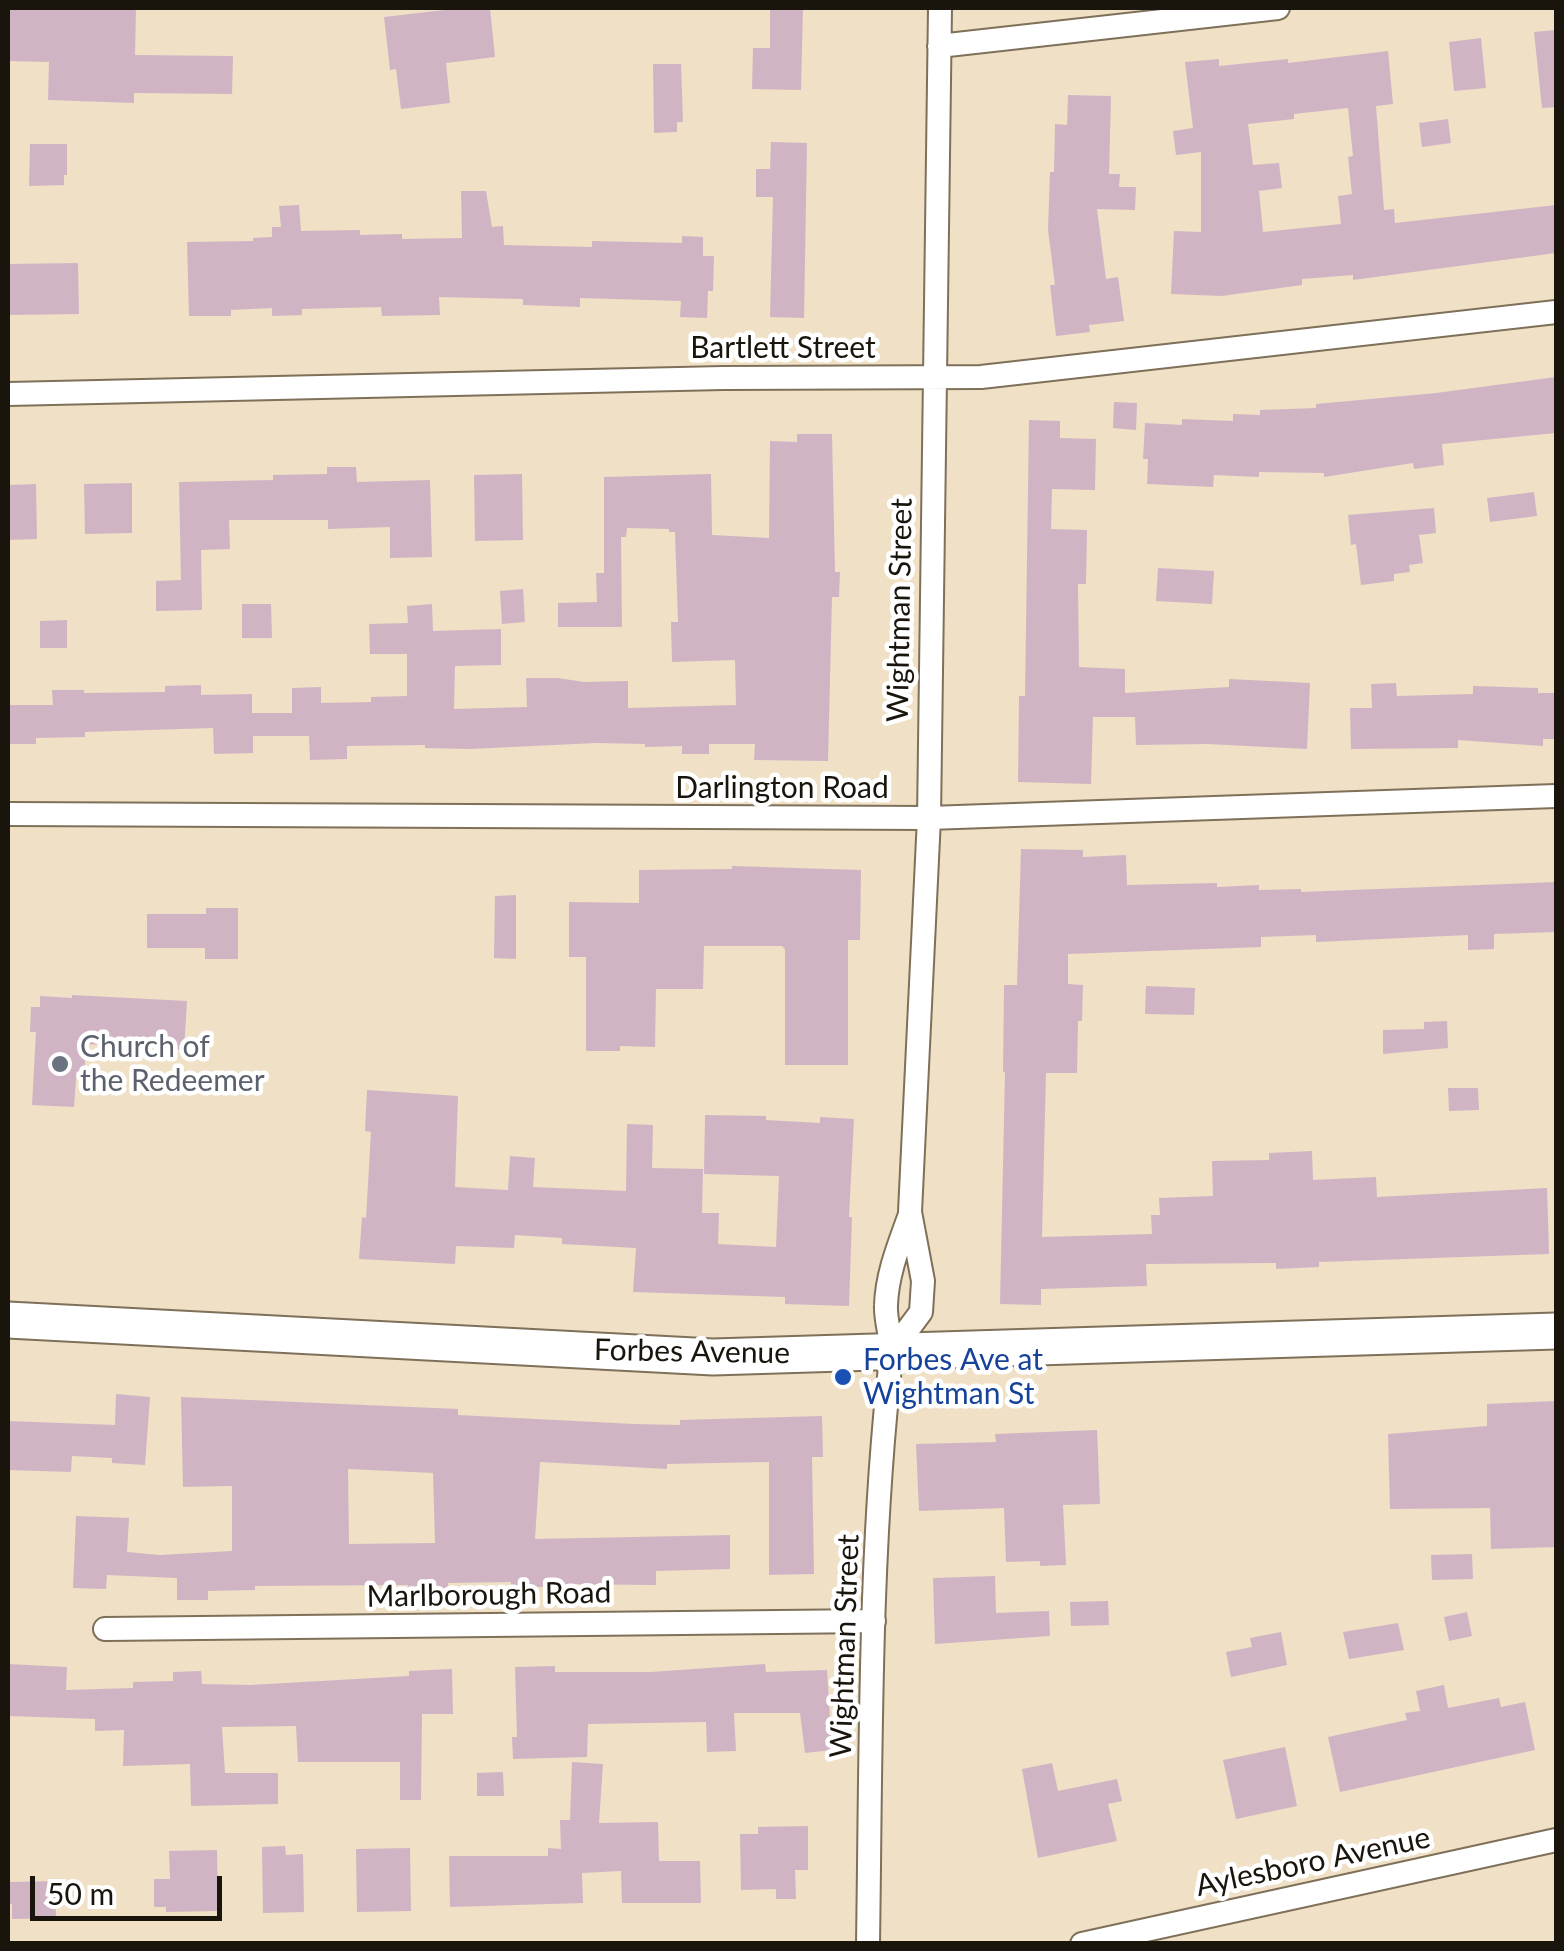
<!DOCTYPE html>
<style>
body{margin:0}
#map{position:relative;width:1564px;height:1951px;overflow:hidden;background:#efe0c6;font-family:Lato,sans-serif}
canvas{display:block}
.frame{position:absolute;inset:0;border:10px solid #1a150c;pointer-events:none}
.scale{position:absolute;left:30px;top:1876px;width:192px;height:45px;box-sizing:border-box;border:5px solid #1a150c;border-top:0;padding-left:12px;font-size:30px;line-height:35px;white-space:nowrap;color:#1a150c;-webkit-text-stroke:8px #fff;paint-order:stroke}
</style>
<div id="map">
<canvas width="1564" height="1951"></canvas>
<div class="frame"></div>
<div class="scale">50 m</div>
</div>
<script>
const ctx = document.querySelector('canvas').getContext('2d');
ctx.lineJoin = 'round';
function fillPath(path, color) { ctx.fillStyle = color; ctx.fill(path, 'evenodd'); }
function stroke(path, color, width, dash) { ctx.strokeStyle = color; ctx.lineWidth = width; ctx.lineCap = dash ? 'butt' : 'round'; ctx.setLineDash(dash || []); ctx.stroke(path); }
function label(font, color, halo, rows, align = 'center') {
  ctx.font = font + ' Lato,sans-serif'; ctx.lineWidth = 9; ctx.setLineDash([]); ctx.textBaseline = 'middle'; ctx.strokeStyle = halo; ctx.fillStyle = color; for (const [text, x, y, turn = 0] of rows) {
    ctx.save(); ctx.translate(x, y); ctx.rotate((+turn || 0) * Math.PI / 180); ctx.textAlign = isNaN(turn) ? turn : align; if (halo) ctx.strokeText(text, 0, 0); ctx.fillText(text, 0, 0); ctx.restore();
  }
}
fillPath(new Path2D(`
 M8,8H136L135,55L233,56L232,94L134,93V103L48,100L49,62L8,61Z
 M461,8H490L495,57L446,63L450,103L401,109L396,69L390,70L384,17Z
 M770,8H803L801,90L752,89L753,48H770Z
 M1556,30V107L1542,108L1534,32Z
 M1481,38L1486,88L1454,91L1449,42Z
 M1388,51L1393,104L1376,106L1384,210L1394,209L1395,223L1556,205V253L1353,280V275L1302,279V285L1222,296L1171,294L1174,231L1201,232V152L1176,155L1173,131L1193,128L1185,62L1219,59V66L1288,59V63ZM1348,108L1353,156L1348,157L1352,194L1338,196L1341,224L1263,232L1259,191L1282,188L1279,163L1253,165L1248,124L1294,119V114Z
 M653,64H681L683,122H677V132L654,133Z
 M1068,95L1111,96L1109,174H1120L1119,187H1136L1135,210L1097,209L1106,279L1118,277L1124,321L1089,325L1090,332L1056,336L1050,285H1055L1048,230L1050,172H1054L1055,124L1067,125Z
 M1448,119L1451,143L1422,147L1419,123Z
 M771,142L807,143L804,318L770,317L773,197H756V169H770Z
 M30,144H67V175H64V185L29,186Z
 M461,191H486L492,227L503,226L504,245L592,247V241L682,243V236L703,237V256H714L713,291H708L707,318L680,317L681,301L580,298V307L523,305V299L439,297L440,315L382,316L381,307L302,309V315L272,316V308L231,310V316H189L187,242L253,241V238L272,237V227H281L279,206L299,205L301,231L360,230V235L402,234V239L462,238Z
 M78,263L79,314L8,315V264Z
 M1556,377V433L1442,444L1444,465L1414,469L1413,463L1324,477V473L1259,472V477L1214,475L1213,487L1147,484L1148,459H1143L1145,423L1182,425V419L1233,421V414L1260,415V410L1316,408V404L1436,393Z
 M1114,402L1137,403L1136,430L1113,428Z
 M1029,420L1060,421V438L1096,439L1095,490L1052,489L1051,529L1087,530L1086,584H1078L1079,667L1125,669V693L1229,687V679L1310,683L1307,749L1207,744L1136,745L1135,717H1093L1091,784L1018,782L1019,696H1025Z
 M797,434H832L835,572H840L839,597H832L828,761L754,760L755,744H709V754H682V746L645,747V744L596,743L469,749L425,748V745L347,746V759L310,760L309,736H253V753L214,754L213,728L85,732V737L36,738V744H8V705H53L52,690H84V693L165,692V686L201,685V695L252,694V713H292V688L321,687V703L371,702V697L407,696V654H370L369,624L408,623L407,606L432,604L433,631L501,629V665L455,666L454,709L527,707L526,678H558L584,682L628,681V708L736,705L735,660L672,662L671,622H678L675,532H669V529L627,528L626,537H621L622,627H558V603L597,602L596,573H604V477L711,474L712,535L769,538L770,441L797,442Z
 M327,467H356L357,482L430,480L432,557L390,558V527L328,529V520H229L230,549L201,550L202,610L156,611V581L181,580L179,482L273,480V475L327,474Z
 M522,474L523,540L475,541L474,475Z
 M132,483V533L85,534L84,484Z
 M36,484L37,539L8,540V485Z
 M1534,492L1537,516L1490,522L1487,498Z
 M1434,508L1436,533L1419,535L1423,563L1409,565L1410,572L1394,574V581L1361,585L1356,544L1351,545L1348,515Z
 M1158,568L1214,571L1212,604L1156,601Z
 M523,589L525,622L502,624L500,591Z
 M242,604H271L272,638H242Z
 M67,620V648H40V621Z
 M1396,683L1397,696L1473,694V686L1538,688V693H1556V739H1543V746L1458,740V748L1351,749L1350,708H1372L1371,684Z
 M1021,849L1083,850V857L1126,855L1127,885L1217,883V887L1259,885V890L1301,889V892L1556,882V932L1494,934V949L1468,950V935L1316,942V935L1261,937V947L1068,954V984L1083,985L1082,1021H1078L1077,1073H1046L1042,1237L1152,1234L1151,1215H1160L1159,1198L1213,1196L1212,1161L1269,1160V1153L1312,1151L1313,1180L1376,1177L1377,1197L1547,1188L1549,1254L1319,1262V1267L1276,1269V1263L1146,1264L1147,1286L1041,1289V1305L1000,1304L1005,1072H1003L1004,985H1017Z
 M732,866L861,870L860,940H848V1065H785V949L782,946H704L703,989H656L655,1047L620,1046V1051H586V957H569V902L639,903V870L732,869Z
 M516,895V959L494,958L495,896Z
 M206,908H238V959H205V948H147V914H206Z
 M1146,986L1195,988L1194,1015L1145,1014Z
 M72,995L187,1001L184,1050L86,1044L84,1079H76L74,1107L32,1105L36,1032H30L31,1007H40V996L72,998Z
 M1447,1021L1448,1048L1383,1054V1030L1424,1029V1022Z
 M1448,1088H1478L1479,1110L1449,1111Z
 M367,1090L458,1096L455,1187L508,1190L510,1156L535,1158L533,1187L626,1191L627,1124L653,1125L652,1168L703,1169L702,1213H719L718,1244L776,1247L779,1176L704,1174L705,1115L766,1116V1120L820,1123V1117L854,1119L849,1217H852L849,1306L785,1304V1297L633,1292L636,1248L562,1244V1238L515,1235L514,1248L456,1246L455,1264L359,1259L362,1217L366,1218L371,1132L365,1131Z
 M116,1394L150,1397L145,1465L112,1463V1458L72,1456L71,1472L8,1470V1421L115,1425Z
 M181,1397L458,1409V1415L634,1424L680,1425V1420L822,1416L823,1457H812L814,1574L769,1575V1462L667,1464V1469L540,1462L535,1539L730,1535V1569L656,1571V1585L551,1584V1587H511V1582L448,1583V1589L408,1590V1585L255,1586V1590L208,1591V1600H177V1578L107,1575L106,1589L73,1588L76,1516L129,1518L127,1552L160,1555L232,1551V1486L183,1487ZM348,1469L433,1473L435,1543L349,1544Z
 M1556,1401V1547L1491,1549L1490,1508L1390,1509L1388,1434L1487,1426V1404Z
 M1097,1430L1100,1504L1063,1505L1066,1565L1040,1566V1561L1006,1562L1004,1508L919,1511L916,1444L996,1442L995,1434Z
 M1472,1554L1473,1579L1432,1580L1431,1555Z
 M995,1576L996,1613L1049,1611L1050,1636L935,1644L933,1578Z
 M1108,1601L1109,1625L1071,1626L1070,1602Z
 M1467,1612L1472,1636L1449,1641L1444,1617Z
 M1398,1623L1404,1650L1349,1659L1343,1632Z
 M1281,1632L1287,1665L1231,1677L1226,1652L1252,1647L1250,1638Z
 M8,1664L67,1667L66,1690L133,1688V1682L173,1681V1672L201,1671L202,1684L250,1685L409,1676V1671L452,1669L453,1714H422L421,1800H400V1762H298L296,1726L222,1727L225,1773H278V1804L191,1806L190,1764L123,1766L124,1730L95,1731V1719L8,1716Z
 M765,1664L766,1672L827,1670L832,1750L805,1753L800,1713H734L736,1751L707,1752L706,1722L588,1724L587,1757L513,1759L512,1737H517L515,1667L555,1666V1672H651Z
 M1444,1685L1448,1708L1499,1698L1501,1707L1525,1702L1535,1750L1340,1792L1328,1737L1407,1720L1405,1713L1420,1711L1416,1691Z
 M1285,1747L1297,1806L1236,1819L1223,1760Z
 M572,1762L603,1764L599,1823L658,1822L659,1861H700L701,1903H622L621,1871L582,1873L583,1903L450,1907L449,1856H548V1848L561,1849L560,1820H570Z
 M1052,1763L1058,1791L1117,1779L1122,1801L1108,1804L1117,1841L1038,1858L1022,1769Z
 M503,1772L504,1796H477V1773Z
 M808,1826V1870H795L796,1899H776V1889L741,1890L740,1834H758V1827Z
 M285,1846L286,1855L303,1854L304,1912L263,1913L262,1847Z
 M410,1848L411,1911L357,1912L356,1849Z
 M217,1850L218,1911L166,1912V1907H154V1879H170L169,1851Z
 M55,1881L56,1918L12,1919V1904H8V1882Z`), '#d1b4c4');
const street = new Path2D(`
 M939,46L1278,8
 M8,394L723,378L981,377L1556,312
 M8,814L929,818L1556,796
 M892,1351L921,1312L923,1281L910,1212L929,818L940,8
 M105,1629L874,1621
 M868,1944C871,1749 869,1551 891,1358C893,1340 885,1322 886,1305C887,1274 899,1245 909,1217
 M1082,1944L1556,1840`);
const primary = new Path2D(`
 M8,1320L713,1357L1556,1331`);
stroke(street, '#7e7059', 26);
stroke(primary, '#7e7059', 39);
stroke(street, '#fff', 22);
stroke(primary, '#fff', 35);
for (const [x, y, r, color] of [
 [60,1064,10,"#6b7280"],
 [843,1377,10,"#1a4fb4"]
]) { const dot = new Path2D(); dot.arc(x, y, r, 0, 2 * Math.PI); ctx.fillStyle = color; ctx.fill(dot); stroke(dot, '#fff', 4); }
label('30px', '#1a150c', '#fff', [
 ["Bartlett Street",783,348],
 ["Wightman Street",900,610,-89],
 ["Darlington Road",782,788],
 ["Forbes Avenue",692,1352,1],
 ["Marlborough Road",489,1595,-1],
 ["Wightman Street",845,1646,-88],
 ["Aylesboro Avenue",1313,1862,-12]
]);
label('30px', '#5b616d', '#fff', [
 ["Church of",80,1047],
 ["the Redeemer",80,1081]
], 'left');
label('30px', '#164399', '#fff', [
 ["Forbes Ave at",863,1360],
 ["Wightman St",863,1394]
], 'left');
</script>
